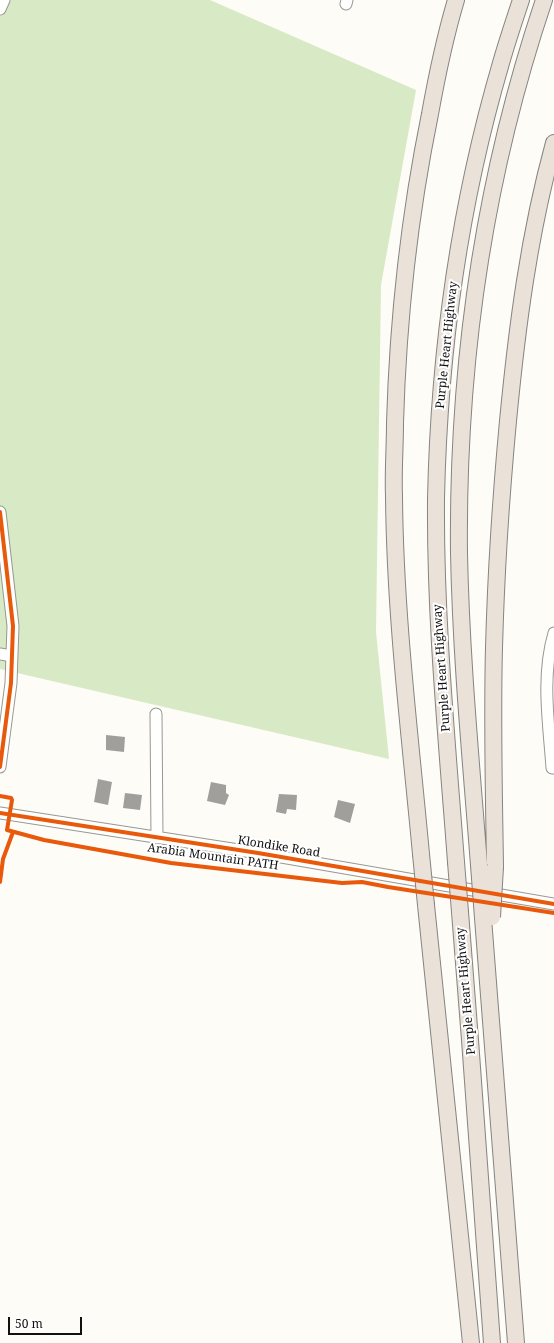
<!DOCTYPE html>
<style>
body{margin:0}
#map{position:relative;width:554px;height:1343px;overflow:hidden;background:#fdfcf7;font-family:"Noto Serif",serif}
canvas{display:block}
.scale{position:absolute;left:8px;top:1317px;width:74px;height:18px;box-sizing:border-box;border:2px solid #111;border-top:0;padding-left:5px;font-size:12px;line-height:14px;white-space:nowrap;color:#111;-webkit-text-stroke:3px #fff;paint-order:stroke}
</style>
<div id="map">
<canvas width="554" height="1343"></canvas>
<div class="scale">50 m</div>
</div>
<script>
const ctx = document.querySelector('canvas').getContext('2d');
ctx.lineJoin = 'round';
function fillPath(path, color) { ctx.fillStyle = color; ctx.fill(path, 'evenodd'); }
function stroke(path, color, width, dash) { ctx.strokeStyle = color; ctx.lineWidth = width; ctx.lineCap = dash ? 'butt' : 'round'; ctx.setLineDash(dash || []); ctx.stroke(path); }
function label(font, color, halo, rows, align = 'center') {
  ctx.font = font + ' "Noto Serif",serif'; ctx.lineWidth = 4; ctx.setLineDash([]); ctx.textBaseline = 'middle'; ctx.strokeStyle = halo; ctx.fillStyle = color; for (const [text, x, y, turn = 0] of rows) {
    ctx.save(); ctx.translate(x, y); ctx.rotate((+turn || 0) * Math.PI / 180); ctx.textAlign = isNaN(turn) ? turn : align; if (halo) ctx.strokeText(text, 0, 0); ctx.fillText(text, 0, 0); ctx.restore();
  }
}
fillPath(new Path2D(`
 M0,0H210L416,90L381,285L376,632L389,759L0,669Z`), '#d8eac5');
fillPath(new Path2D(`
 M106,735L125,737L124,752L106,750Z
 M98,779L112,782L108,805L94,802Z
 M211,782L226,785V793L229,795L225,805L207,801Z
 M125,793L142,795L140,810L123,808Z
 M279,794L297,795L296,810L287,809L286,814L276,812Z
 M338,800L355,804L350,823L334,817Z`), '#a19f9c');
const minor = new Path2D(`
 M346,4L347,0
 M0,9L4,0
 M0,512L13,626L11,683L0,767
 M554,633C541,677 549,724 552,768H554
 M0,654L12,656
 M156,714L157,838
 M0,813L258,853L554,904`);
const highway = new Path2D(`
 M421,854C410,735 395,616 394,496C393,472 395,447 395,423C398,317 409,217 430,114C437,75 445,37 456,0
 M456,862C447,741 435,620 436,499C439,353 460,203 501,63C507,42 514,21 521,0
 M479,865C471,761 461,657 459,553C457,366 484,178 544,0
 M495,867C494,794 492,721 494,648C496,572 501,496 508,421C517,327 529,234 554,143
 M426,905L471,1343
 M460,912L470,1040L492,1343
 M483,918L516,1343`);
stroke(minor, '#979795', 13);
stroke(highway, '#858482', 18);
stroke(minor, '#fffffe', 11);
stroke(highway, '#eae1d8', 16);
const highwayBridge = new Path2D(`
 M421,854L426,905
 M456,862L460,912
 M479,865L483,918
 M492,917L495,867`);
stroke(highwayBridge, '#858482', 18, []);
stroke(highwayBridge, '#eae1d8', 16);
stroke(new Path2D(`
 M0,512L13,626L11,683L0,767
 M0,796L11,798L12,800L7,830L44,840L171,863L342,883L362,882L388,887L554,913
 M0,813L258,853L554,904
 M0,882L3,859L13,832`), '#e8590c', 4);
label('12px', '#111', '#fff', [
 ["Purple Heart Highway",447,345,-84],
 ["Purple Heart Highway",442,668,-94],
 ["Klondike Road",279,847,9],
 ["Arabia Mountain PATH",213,857,8],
 ["Purple Heart Highway",466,991,-95]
]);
</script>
